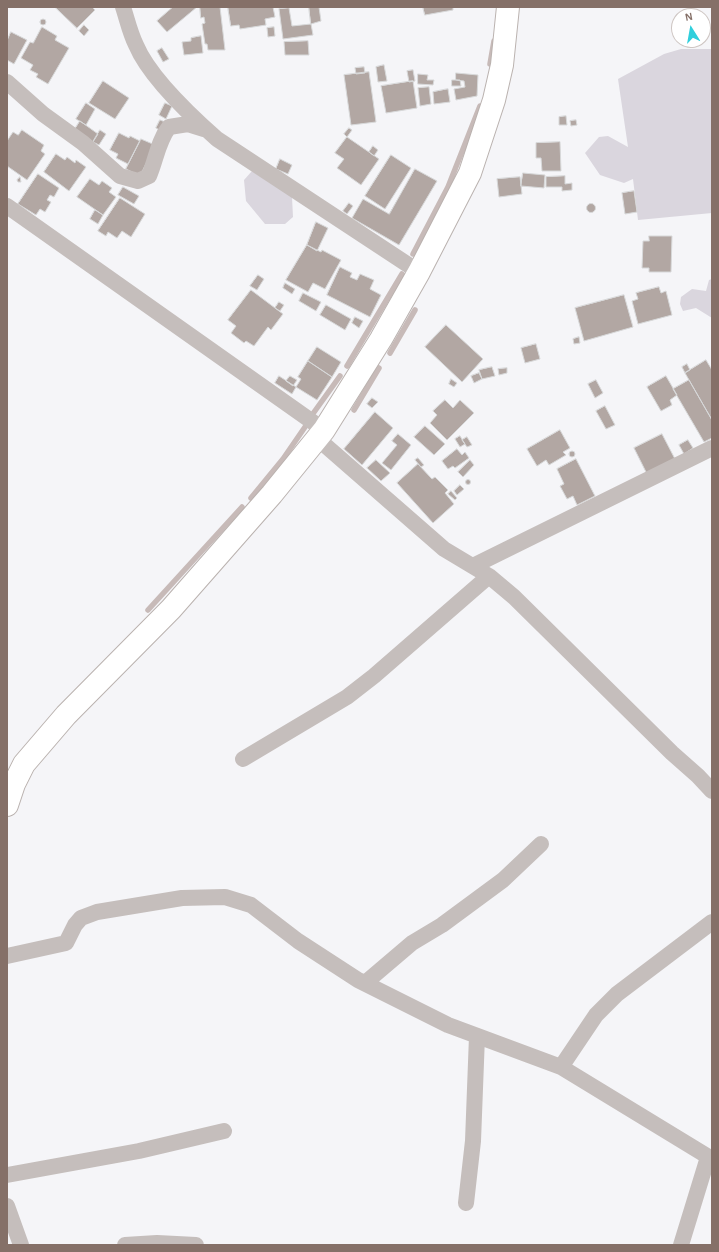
<!DOCTYPE html>
<style>
body{margin:0}
#map{position:relative;width:719px;height:1252px;overflow:hidden;background:#f5f5f8;font-family:"Alegreya Sans",sans-serif}
canvas{display:block}
.frame{position:absolute;inset:0;border:8px solid #857068;pointer-events:none}
.north{position:absolute;left:671px;top:8px;width:40px;height:40px;box-sizing:border-box;background:#fff;border:1px solid #cec6c3;border-radius:50%;rotate:349deg;font-size:11px;font-weight:700;line-height:16px;text-align:center;color:#857068}
.north::after{content:'';display:block;margin:auto;width:14px;height:18px;background:#30cfdc;clip-path:polygon(50% 0,100% 100%,50% 72%,0 100%)}
</style>
<div id="map">
<canvas width="719" height="1252"></canvas>
<div class="frame"></div>
<div class="north">N</div>
</div>
<script>
const ctx = document.querySelector('canvas').getContext('2d');
ctx.lineJoin = 'round';
function fillPath(path, color) { ctx.fillStyle = color; ctx.fill(path, 'evenodd'); }
function stroke(path, color, width, dash) { ctx.strokeStyle = color; ctx.lineWidth = width; ctx.lineCap = dash ? 'butt' : 'round'; ctx.setLineDash(dash || []); ctx.stroke(path); }
fillPath(new Path2D(`
 M681,49H712V213L638,220L633,179L624,183L600,175L585,153L599,137L608,136L628,147L618,79L664,54Z
 M252,171L292,197L293,217L285,224H265L246,201L244,180Z
 M712,279V318L696,308L683,311L680,304L681,297L692,289L706,291L709,280Z`), '#dad6de');
stroke(new Path2D(`
 M490,64L494,41
 M413,254L448,187L480,106
 M390,353L415,310
 M347,366L402,274
 M354,410L379,368
 M312,415L340,376
 M251,498L283,459L305,427
 M148,610L242,507`), '#c7bab8', 5.5);
const building = new Path2D(`
 M55,7H92L95,10L77,28Z
 M173,7H197L167,32L157,21Z
 M200,7H220L225,50H208L207,44H205L202,24L205,23L204,17L201,18Z
 M228,7H273L275,17L265,19L266,25L240,29L239,25L231,26Z
 M309,7H319L321,21L311,24Z
 M423,7H453V10L425,15Z
 M289,8L292,26L311,24L313,35L283,39L279,9Z
 M40 22a3 3 0 1 1 6 0a3 3 0 1 1-6 0Z
 M84,25L89,30L84,36L79,31Z
 M42,27L57,36L55,40L69,48L48,84L36,77L38,74L30,70L33,65L21,58L30,42L33,43Z
 M274,27L275,36L268,37L267,28Z
 M11,32L27,40L14,64L7,60V41Z
 M201,36L203,53L184,55L182,42L191,41V38Z
 M308,41L309,55H285L284,42Z
 M162,48L169,59L163,62L157,51Z
 M384,65L387,81L378,82L376,67Z
 M364,67L365,73L356,74L355,68Z
 M413,70L415,81L409,82L407,71Z
 M369,72L376,122L351,125L344,75Z
 M456,73L478,75L477,96L456,100L454,89L465,87L464,81L456,80Z
 M418,74L428,75L427,80H434L433,85L418,84Z
 M452,80H460L461,86H452Z
 M103,81L129,98L115,119L89,103Z
 M413,81L417,108L386,113L381,86Z
 M429,87L431,104L420,106L418,88Z
 M448,89L450,102L434,104L433,92Z
 M86,103L95,109L86,125L76,119Z
 M165,103L172,106L166,119L159,115Z
 M566,116L567,125H559V117Z
 M160,120L165,122L161,131L156,128Z
 M576,120L577,125L571,126L570,121Z
 M80,121L98,134L93,142L75,129Z
 M349,128L352,130L347,137L344,134Z
 M22,130L44,145L41,151L45,154L27,180L7,166V141L13,132L18,135Z
 M100,130L106,134L99,145L93,142Z
 M119,133L129,138L130,136L140,141L128,164L116,158L118,154L110,150Z
 M347,137L379,159L361,185L337,168L344,159L335,153Z
 M141,139L155,145L140,176L126,169Z
 M560,142L561,171H542L541,158H536V143Z
 M373,146L378,150L374,156L369,152Z
 M56,154L65,160L67,157L75,163L76,160L86,167L69,191L44,172Z
 M391,155L411,168L385,209L365,196Z
 M280,159L292,165L288,174L276,169Z
 M415,169L437,181L399,245L352,218L363,199L389,214Z
 M523,173L545,175L544,188L521,186Z
 M38,174L59,188L54,197L50,195L47,200L51,202L45,212L40,209L36,215L18,204Z
 M565,176V184L572,183V190L562,191V187H546V177Z
 M20,177L21,182H18L17,180Z
 M520,177L522,194L499,197L497,179Z
 M90,179L99,185L102,181L112,188L109,192L116,197L103,215L77,197Z
 M123,187L139,196L134,204L118,195Z
 M634,191L637,212L625,214L622,193Z
 M120,198L145,214L131,237L122,231L117,238L108,232L106,236L98,231Z
 M349,203L353,206L347,214L343,211Z
 M586.5 208a4.5 4.5 0 1 1 9 0a4.5 4.5 0 1 1-9 0Z
 M95,210L103,215L98,224L90,219Z
 M316,222L328,228L317,251L307,245Z
 M649,236H672L671,272H649V268H642L643,241H649Z
 M307,245L321,252L322,250L341,260L325,289L313,283L308,292L286,280Z
 M340,267L352,273L350,277L357,280L360,274L374,280L370,289L381,295L370,317L327,295Z
 M258,275L264,279L257,290L250,286Z
 M285,283L295,289L292,294L283,288Z
 M659,287L661,293L666,291L672,315L638,324L632,301L638,299L636,293Z
 M251,290L283,314L271,330L268,327L254,346L246,341L244,343L231,333L236,326L228,320Z
 M303,293L321,302L316,311L299,301Z
 M624,295L633,327L584,341L575,308Z
 M279,302L284,305L280,311L275,308Z
 M326,305L351,319L345,330L320,315Z
 M355,317L363,321L359,328L352,323Z
 M446,325L483,359L462,382L425,347Z
 M579,337L580,343L574,344L573,339Z
 M536,344L540,359L525,363L521,348Z
 M317,347L341,362L332,377L308,361Z
 M706,360L712,370V420L685,373Z
 M308,361L332,377L317,400L296,387L301,379L298,377Z
 M687,364L690,370L685,373L682,367Z
 M492,367L495,376L482,379L479,370Z
 M507,368V373L499,375L498,369Z
 M479,373L482,379L474,383L471,376Z
 M279,376L296,387L292,394L275,383Z
 M290,376L297,380L293,386L286,381Z
 M666,376L677,395L670,400L672,405L661,411L647,387Z
 M451,379L457,383L454,387L449,384Z
 M596,380L603,393L595,398L588,384Z
 M689,380L712,420V438L704,442L673,389Z
 M372,398L378,402L372,408L367,404Z
 M445,400L453,408L460,400L474,413L447,440L430,423L437,415L433,411Z
 M605,406L615,425L606,429L596,411Z
 M375,412L393,428L362,465L344,449Z
 M425,426L445,444L434,455L414,437Z
 M560,430L570,448L563,452L566,455L549,465L546,460L537,466L527,449Z
 M398,434L411,445L391,470L382,463L397,445L392,441Z
 M662,434L675,459L647,474L634,448Z
 M460,436L465,444L460,447L455,439Z
 M467,437L472,445L467,447L462,440Z
 M688,440L693,448L684,454L679,445Z
 M457,449L462,455L465,452L469,458L455,468L453,466L448,469L442,461Z
 M569 454a3 3 0 1 1 6 0a3 3 0 1 1-6 0Z
 M418,458L424,465L421,467L415,460Z
 M576,459L595,496L577,505L573,496L567,499L560,486L564,484L557,469Z
 M376,460L390,473L381,481L367,468Z
 M470,460L474,465L463,477L458,472Z
 M418,464L432,479L435,477L448,490L445,493L454,504L433,523L397,483Z
 M465.5 482a2.5 2.5 0 1 1 5 0a2.5 2.5 0 1 1-5 0Z
 M460,485L464,489L457,495L454,491Z
 M451,491L457,498L455,500L448,494Z`);
fillPath(building, '#b2a7a3');
stroke(building, '#d7d8d9', 1);
const secondary = new Path2D(`
 M7,805L14,784L24,764L66,715L171,609L272,494L324,430L381,339L419,272L470,173L494,100L502,65L508,7`);
stroke(secondary, '#bab2af', 24);
stroke(new Path2D(`
 M123,7C127,19 130,33 136,45C149,76 191,116 217,139L419,272
 M7,82L43,114L83,143L120,176L138,181L149,176C156,160 158,141 169,127L188,124L204,129
 M7,206L324,430
 M318,439L444,549L489,576L514,597L672,753L698,776L712,791
 M473,566L712,448
 M243,759L347,697L374,676L489,576
 M7,956L66,943L75,925L81,918L97,912L182,898L225,897L251,905L298,941L358,980L448,1025L561,1067L712,1159
 M365,983L412,943L442,925L503,880L541,844
 M561,1067L596,1015L617,994L712,922
 M7,1175L139,1151L224,1131
 M466,1203L473,1141L477,1036
 M7,1206L21,1245
 M125,1245L157,1243L196,1245
 M681,1245L708,1157`), '#c5bebc', 16);
stroke(secondary, '#fff', 22);
</script>
